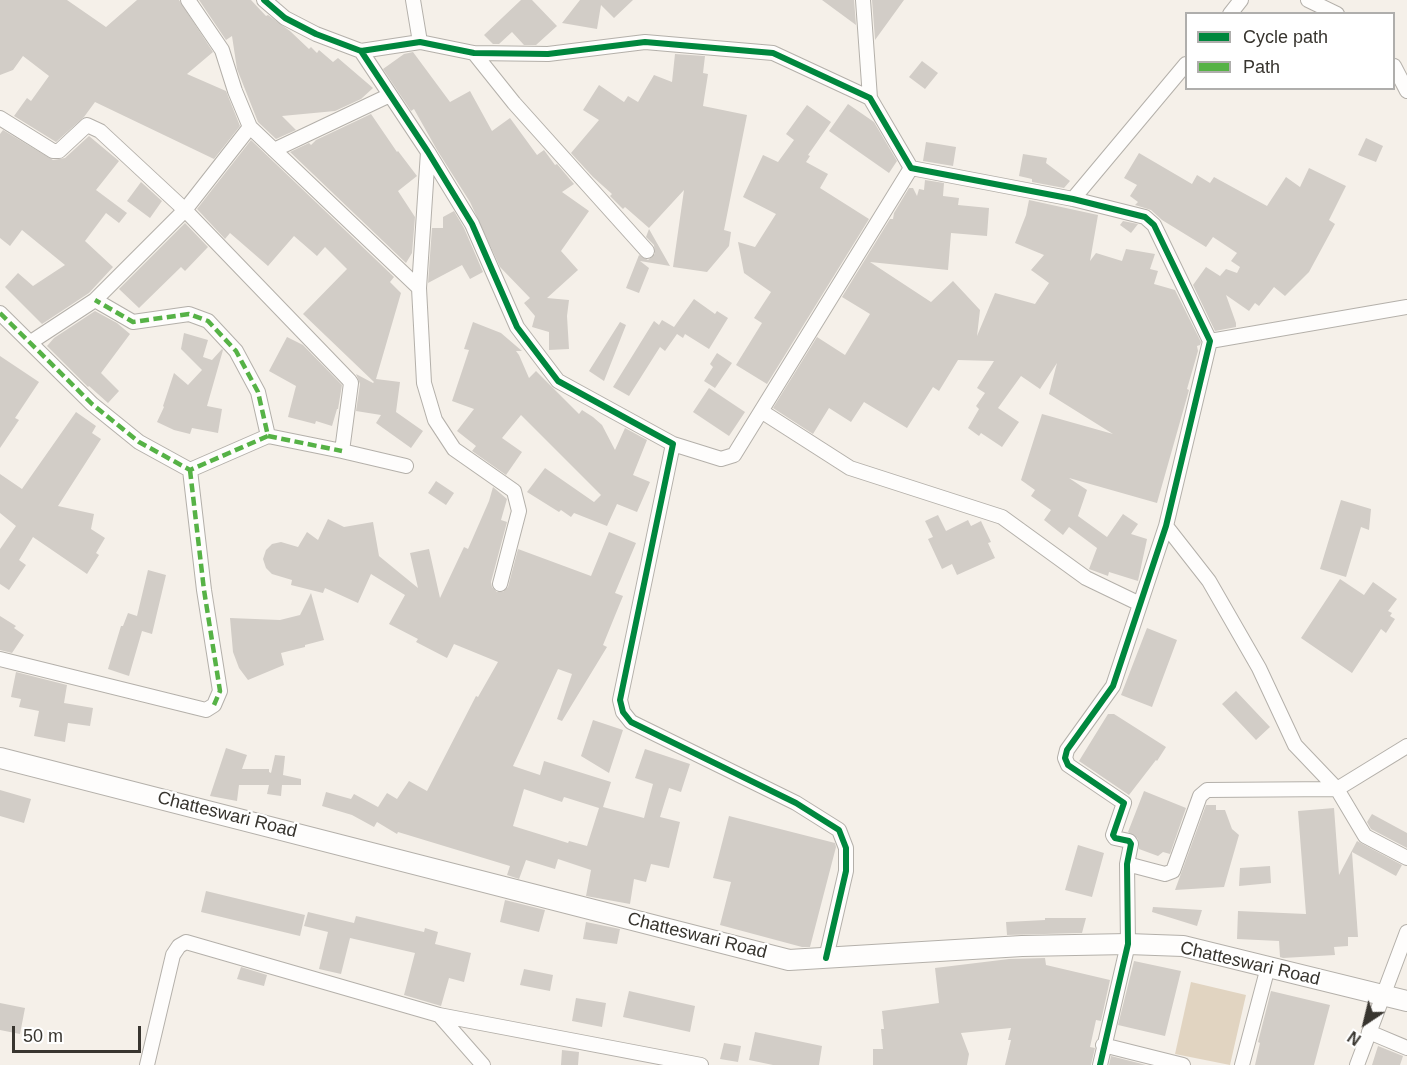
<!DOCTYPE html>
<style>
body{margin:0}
#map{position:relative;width:1407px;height:1065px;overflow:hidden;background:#f5f0e9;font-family:Helvetica,sans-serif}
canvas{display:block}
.legend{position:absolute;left:1185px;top:12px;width:210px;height:78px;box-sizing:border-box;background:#fff;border:2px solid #afaeac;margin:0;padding:8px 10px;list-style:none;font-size:18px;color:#38352f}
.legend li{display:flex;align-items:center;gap:12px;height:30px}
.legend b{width:30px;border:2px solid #afaeac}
.north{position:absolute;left:1335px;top:993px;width:60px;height:60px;-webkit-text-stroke:4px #fff;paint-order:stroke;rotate:215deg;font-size:16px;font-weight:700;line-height:24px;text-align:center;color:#38352f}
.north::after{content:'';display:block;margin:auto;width:21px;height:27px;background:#38352f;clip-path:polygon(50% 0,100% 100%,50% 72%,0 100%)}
.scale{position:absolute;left:12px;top:1026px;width:129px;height:27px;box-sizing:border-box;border:3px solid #38352f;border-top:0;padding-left:8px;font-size:18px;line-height:21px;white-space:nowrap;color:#38352f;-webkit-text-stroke:4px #fff;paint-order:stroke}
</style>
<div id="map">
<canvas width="1407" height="1065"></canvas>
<ul class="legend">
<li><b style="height:8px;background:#00873e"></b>Cycle path</li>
<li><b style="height:8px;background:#56b246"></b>Path</li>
</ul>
<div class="north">N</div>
<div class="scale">50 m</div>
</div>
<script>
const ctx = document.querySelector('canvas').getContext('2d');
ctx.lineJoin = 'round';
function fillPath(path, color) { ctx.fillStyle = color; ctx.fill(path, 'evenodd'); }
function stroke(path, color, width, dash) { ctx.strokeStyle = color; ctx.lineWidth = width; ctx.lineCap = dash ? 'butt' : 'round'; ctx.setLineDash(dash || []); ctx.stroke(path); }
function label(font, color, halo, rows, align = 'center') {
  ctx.font = font + ' Helvetica,sans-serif'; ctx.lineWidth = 4.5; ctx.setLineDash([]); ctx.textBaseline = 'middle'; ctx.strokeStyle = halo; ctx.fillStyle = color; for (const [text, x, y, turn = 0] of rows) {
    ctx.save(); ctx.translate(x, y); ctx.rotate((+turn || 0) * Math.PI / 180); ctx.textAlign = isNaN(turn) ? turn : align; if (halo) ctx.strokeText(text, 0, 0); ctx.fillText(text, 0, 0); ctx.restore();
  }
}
fillPath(new Path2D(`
 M1191,982L1246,995L1230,1065L1175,1054Z`), '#e1d4c1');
fillPath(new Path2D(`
 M0,0H67L106,27L137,0H179L213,52L187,74L226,91L240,126L214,159L95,102L84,117L56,142L14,116L27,98L31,101L49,76L23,56L13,70L0,75Z
 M199,0H251L266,16L268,15L290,31L309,49L311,47L317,53L319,50L333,62L338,58L373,88L361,99L335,111L282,116L296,130L276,139L258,122L237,69L232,36L226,40Z
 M521,0H532L557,26L536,45H524L512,32L499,44H493L484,35Z
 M580,0H633L614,18L601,5L597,29L562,23Z
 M822,0H854L856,25Z
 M872,0H904L875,40V39Z
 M413,52L450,102L470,91L492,131L510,118L537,155L544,150L555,165L557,164L574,184L562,192L589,211L561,251L578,270L547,298L569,300L567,316L569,349L549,350V332L532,327L535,316L524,303L530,298L500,267L470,202L437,150L414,109L411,111L383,69L404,54Z
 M675,54L705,56L703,73L708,74L703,106L747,115L724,230L731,232L729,246L707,272L673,267L684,190L649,228L625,207L623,209L610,196L612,194L593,177L571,153L599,120L583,110L599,85L624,102L628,96L638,102L654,75L672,82Z
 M922,61L938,73L925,89L909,77Z
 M848,104L874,122L897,161L889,173L829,131Z
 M807,105L831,122L808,155L810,156L806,162L828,174L820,188L869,219L767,384L736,365L762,323L754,318L771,292L744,273L738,242L755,247L776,214L743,197L763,155L778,162L794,140L786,134Z
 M371,114L397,152L398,151L417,176L398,191L415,217L412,253L406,263L290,152L309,143L311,145L316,140Z
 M3,130L53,160L65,158L89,136L119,161L96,190L127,213L119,223L106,213L85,241L113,267L89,293L42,324L5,287L18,273L33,286L65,265L22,230L10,246L0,238V134Z
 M1366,138L1383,146L1376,162L1358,155Z
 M251,140L394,277L390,282L401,293L376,379L400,382L396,412L423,431L411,448L376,423L381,415L356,411L360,384L356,374L373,383L374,382L303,314L347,269L325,247L317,256L294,236L268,266L230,233L225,239L197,209Z
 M926,142L956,147L953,166L923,161Z
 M1139,153L1192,184L1197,175L1210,183L1214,177L1267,206L1286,177L1300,187L1309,168L1346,186L1329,220L1335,224L1309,272L1285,296L1274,287L1259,306L1255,303L1249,311L1226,295L1236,323V327L1215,331L1193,285L1206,267L1220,276L1226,269L1237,273L1240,267L1231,261L1237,253L1213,237L1206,247L1162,220L1151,210L1135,205L1138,202L1130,196L1137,185L1124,178Z
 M1023,154L1047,158L1046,163L1070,181L1064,188L1032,182V179L1019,176Z
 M925,180L944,183L943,196L959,198L958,205L989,208L987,236L951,233L948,270L870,262L931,302L953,281L980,310L977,336L995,293L1035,304L1049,283L1031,270L1044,255L1015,243L1026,215L1029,200L1098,215L1090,261L1096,253L1122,261L1126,249L1155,254L1150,269L1158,271L1154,284L1175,290L1201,342L1200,345L1197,346L1198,351L1187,389L1189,390L1157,503L1069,478L1087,490L1078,516L1107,537L1123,514L1138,524L1131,534L1147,539L1138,581L1109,572L1108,576L1089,569L1097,548L1069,527L1063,535L1044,520L1051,510L1031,496L1035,490L1021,480L1042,414L1113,434L1049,394L1057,363L1040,389L1021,376L998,408L1019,422L1002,447L981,433L979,436L968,428L979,409L976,406L985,393L977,388L994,361L958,360L939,391L933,387L907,428L864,402L851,422L829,408L813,434L773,408L817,337L845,355L870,314L842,297L890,219H893L894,213L909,188H913L917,196L919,189L924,190Z
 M141,182L162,201L150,218L127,201Z
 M454,211L464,228L483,272L470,279L462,265L428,283L432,228H443V217Z
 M1123,221L1138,224L1131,233L1120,225Z
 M185,223L208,247L185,271L181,267L139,308L119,289Z
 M649,229L670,266L640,261L649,268L639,293L626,288L639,255L648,260L655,254L654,245L646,237Z
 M694,299L715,314L717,311L728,318L709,349L685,334L683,338L677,334L665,351L660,347L629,396L613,387L654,321L659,325L662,320L674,327Z
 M95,311L117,323L130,334L101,373L119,391L108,403L89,386L88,387L47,346L54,338Z
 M473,322L501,333L522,351H516L519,355L529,378L536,371L579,414L582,410L593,417L602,425L615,450L625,428L647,440L633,475L650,482L637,512L617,504L607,526L574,513L571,517L561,510L559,512L527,492L545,468L594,502L601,495L521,415L502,438L522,452L506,475L472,451L476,446L457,431L474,409L452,401L469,350L464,349Z
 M620,322L626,325L604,381L589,371Z
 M184,333L208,340L203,357L212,360L222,349L223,350L207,406L222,409L218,433L192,428L190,434L174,430L157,422L164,407L163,406L174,373L188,385L202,370L181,349Z
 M287,337L303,345L342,385L338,409H337L332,426L316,421L315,424L288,417L296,386L269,371Z
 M717,353L732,363L715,388L704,381L713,367L710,364Z
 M0,356L39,382L15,418L19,420L0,448Z
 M709,388L745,412L729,436L693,412Z
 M76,412L96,426L92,433L101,439L58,506L94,514L91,529L105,538L96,553L99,555L87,574L33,537L19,560L26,565L9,590L0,584V549L16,526L0,513V474L22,489Z
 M436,481L454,493L446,505L428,493Z
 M493,487L507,499L501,520L507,522L491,582L492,587L497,592H503L508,587L518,549L591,576L609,532L636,543L615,593L623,596L603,645L607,647L562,721L557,719L572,674L558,669L513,766L540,775L544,761L611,782L603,807L644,818L653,784L635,778L645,749L690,764L681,792L669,788L660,817L680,822L669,868L651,864L646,882L634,879L630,904L586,896L591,870L558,859L555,869L526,860L519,879L507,875L510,866L398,832L397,834L377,822L374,827L352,815L322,806L326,792L351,799L354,794L378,807L387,793L397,799L409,781L427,791L476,696L478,697L498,662L454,644L447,658L416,642L418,639L389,624L405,595L371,574L358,603L325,588L323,593L291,585L292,580L272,574L266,568L263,559L266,550L272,544L281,542L298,547L307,532L318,540L328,519L344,527L373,522L379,556L418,588L410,553L429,549L440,598L464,547L468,549L489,501ZM524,789L562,802L564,797L599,808L587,846L569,841L568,843L513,826Z
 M1341,500L1371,509L1369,530L1361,527L1346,577L1320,569Z
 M938,515L946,531L968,520L971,526L981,521L991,542L988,543L995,558L957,575L952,564L942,569L928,539L933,537L925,521Z
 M148,570L166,575L152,634L142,631L129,676L108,669L121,626H123L128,613L137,616Z
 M1340,579L1364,595L1373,582L1397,599L1388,611L1392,613L1390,616L1395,619L1386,633L1381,629L1352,673L1301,638Z
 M311,593L324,640L305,645V647L281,653L284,665L248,680L239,668L233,652L230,618L280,620L300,615Z
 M0,616L16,626L14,628L24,635L12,653L0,650Z
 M1147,628L1177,640L1152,707L1121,695Z
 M16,672L67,685L64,703L93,708L90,726L68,723L65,742L34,736L39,711L19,707L21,699L11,697Z
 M1236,691L1270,727L1256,740L1222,704Z
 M1108,714H1114L1166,747L1157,761L1156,760L1129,795L1079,761Z
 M593,720L623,730L609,773L581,756Z
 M226,748L247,755L242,769H269V772L271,773L275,755L285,756L283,775L301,779V785H282L281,796L267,794L269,785H239L237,801L210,796Z
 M0,790L31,799L24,823L0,816Z
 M1144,791L1186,808L1170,854L1163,852L1158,856L1139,849L1138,839L1128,832Z
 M1206,805H1216V810H1225L1232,829L1239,835L1224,887L1175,890Z
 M1334,808L1339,875L1357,841L1402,865L1396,876L1352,852L1358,937H1348V946L1334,947L1335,955L1283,958L1280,957L1279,941L1237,939L1238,911L1306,914L1298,811Z
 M1372,814L1407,833V848L1371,829L1367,822Z
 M729,816L835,843L836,847L810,947H802L720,925L731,882L713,878Z
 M1078,845L1104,853L1092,897L1065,890Z
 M1270,866L1271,883L1239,886L1240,868Z
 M206,891L305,915L300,936L201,912Z
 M505,900L545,910L539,932L500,922Z
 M1153,907L1202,910L1197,926L1152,912Z
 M308,912L354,923L356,916L424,932L425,928L438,932L435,944L471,953L464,982L449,978L441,1006L404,995L415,953L350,938L341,974L319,969L328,932L304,926Z
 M1045,918H1086L1082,933L1007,935L1006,922L1045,920Z
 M586,922L620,929L617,944L583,939Z
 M1045,958L1046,965L1110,980L1101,1021L1096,1020L1090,1047L1095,1048L1091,1065H1005L1011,1040H1008L1011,1028L961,1033L969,1054L967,1065H873V1049H883L881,1029H884L882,1011L939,1003L935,968L1009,959Z
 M1134,961L1181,971L1165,1036L1118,1025Z
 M241,967L267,975L264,986L237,979Z
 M524,969L553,975L550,991L520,985Z
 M629,991L695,1006L690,1032L623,1017Z
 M1271,991L1330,1005L1314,1065H1255L1260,1043L1258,1042Z
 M576,998L606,1003L602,1027L572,1021Z
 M0,1003L25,1008L20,1034L0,1030Z
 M755,1032L822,1046L819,1065H773L749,1060Z
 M724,1043L741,1046L738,1062L720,1059Z
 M1378,1046L1403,1056L1400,1065H1372Z
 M562,1050L579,1052L578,1065H561Z
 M1111,1056L1146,1065H1109Z`), '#d2cdc7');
const street = new Path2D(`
 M188,0L222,50L235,91L250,127L419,288
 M264,0L285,18L316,34L361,51L420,42L474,53L548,54L645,42L773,53L870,98L911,168L1073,199L1145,217L1154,225L1210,341L1166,526L1113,686L1067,750L1065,758L1068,765L1124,803L1113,835L1115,838L1129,841L1131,844L1127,864L1128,944L1100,1065
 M413,0L420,42
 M863,0L870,98
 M1308,0L1337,14
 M1230,14L1241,0
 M361,51L428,152L472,224L517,327L558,381L673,444L620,700L623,712L631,722L796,803L839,830L846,848V871L826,958
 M474,53L514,103L647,251
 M1394,66L1407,91
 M0,118L53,151H59L87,125L100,131L185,210L349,380L351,383L342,451L406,466
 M274,150L390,95
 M428,152L419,288L424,383L435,420L454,449L514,491L519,511L500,584
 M1073,199L1186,64
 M0,313L92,404L139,442L190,470L268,436L258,392L236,351L208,321L189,314L133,322L95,300
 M1210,341L1407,307
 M31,342L95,300L185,210L250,127
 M761,411L850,468L1002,517L1086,578L1140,604
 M268,436L342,451
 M673,444L721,459L734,455L911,168
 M1166,526L1209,581L1259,668L1295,745L1337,789L1365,836L1407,858
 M0,659L206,710L214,705L220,691L204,590L190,470
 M1127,864L1165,874L1173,871L1200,796L1207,790L1337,789L1407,746
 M439,1015L701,1065
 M1369,1032L1407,1048
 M1103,1045L1183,1065
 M147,1065L173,955L179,946L186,942L439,1015L483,1065
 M1242,1065L1268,967
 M1357,1065L1407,932`);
const secondary = new Path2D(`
 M0,758L789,960L1022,946L1128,944L1183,946L1407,1001`);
stroke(street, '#b4b0aa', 16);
stroke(secondary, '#b4b0aa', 22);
stroke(street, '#fefdfc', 14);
stroke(secondary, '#fefdfc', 20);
stroke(new Path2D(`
 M0,313L92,404L139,442L190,470L268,436L258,392L236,351L208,321L189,314L133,322L95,300
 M268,436L342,451
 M190,470L204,590L220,691L214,705`), '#56b246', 4.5, [9, 4.5]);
stroke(new Path2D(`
 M264,0L285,18L316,34L361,51L420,42L474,53L548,54L645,42L773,53L870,98L911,168L1073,199L1145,217L1154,225L1210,341L1166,526L1113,686L1067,750L1065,758L1068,765L1124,803L1113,835L1115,838L1129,841L1131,844L1127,864L1128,944L1100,1065
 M361,51L428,152L472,224L517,327L558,381L673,444L620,700L623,712L631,722L796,803L839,830L846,848V871L826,958`), '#00873e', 6);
label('18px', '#38352f', '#fff', [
 ["Chatteswari Road",227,815,14],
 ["Chatteswari Road",697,936,14],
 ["Chatteswari Road",1250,964,13]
]);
</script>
